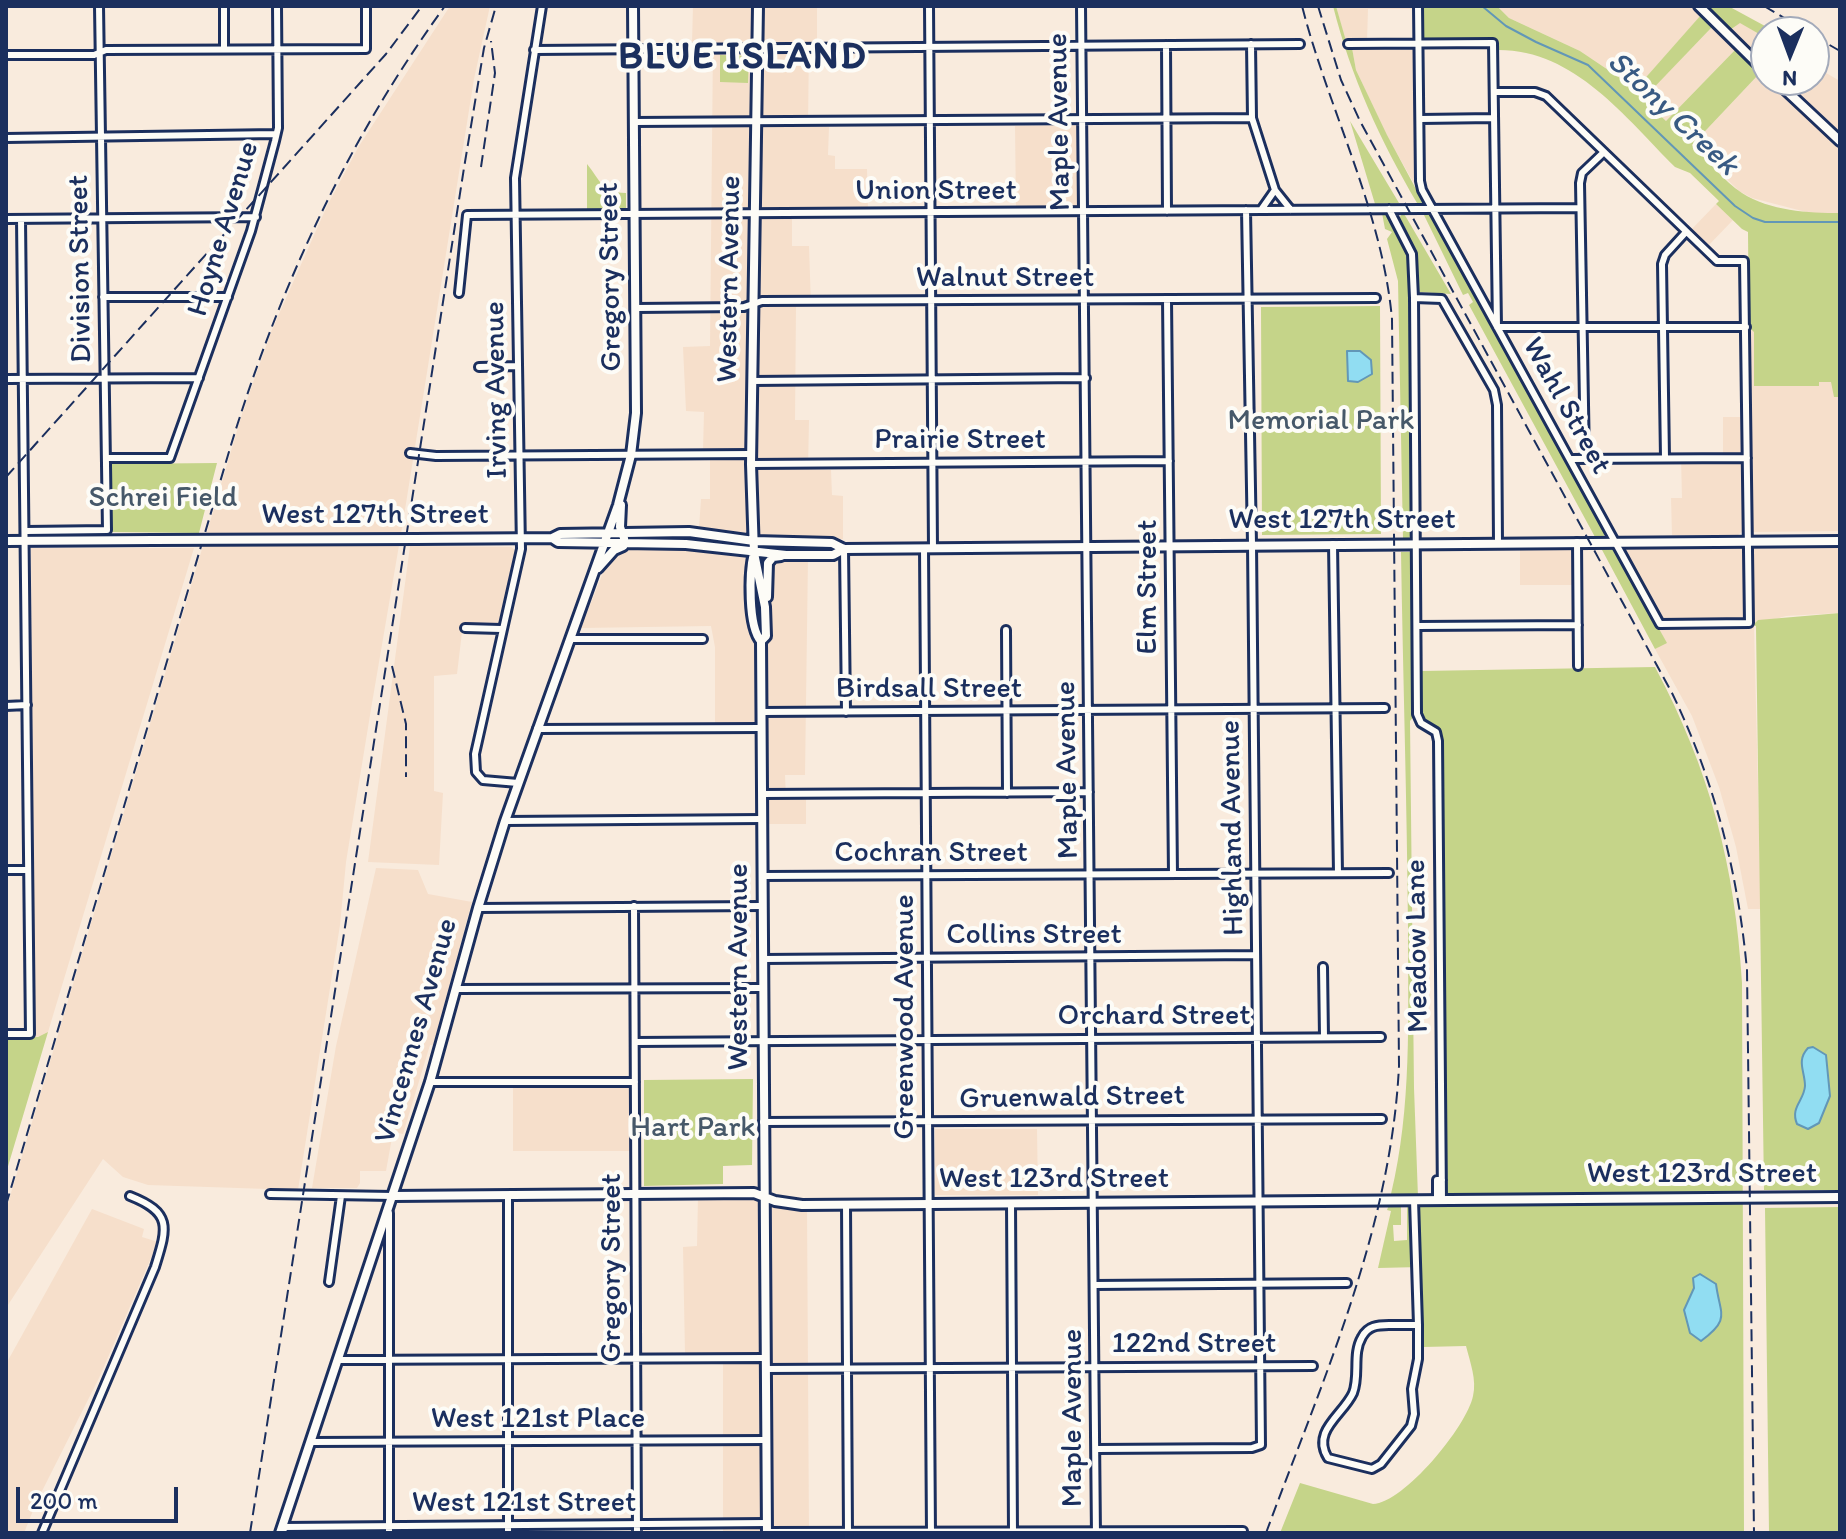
<!DOCTYPE html>
<style>
body{margin:0}
#map{position:relative;width:1846px;height:1539px;overflow:hidden;background:#f9ebdd;font-family:Itim,sans-serif}
canvas{display:block}
.frame{position:absolute;inset:0;border:8px solid #1b2f5e;pointer-events:none}
.north{position:absolute;left:1750px;top:16px;width:80px;height:80px;box-sizing:border-box;background:#fdfcf7;border:2px solid #a3aaba;border-radius:50%;rotate:181deg;font-size:22px;font-weight:700;line-height:32px;text-align:center;color:#1b2f5e}
.north::after{content:'';display:block;margin:auto;width:28px;height:36px;background:#1b2f5e;clip-path:polygon(50% 0,100% 100%,50% 72%,0 100%)}
.scale{position:absolute;left:16px;top:1487px;width:162px;height:36px;box-sizing:border-box;border:4px solid #1b2f5e;border-top:0;padding-left:10px;font-size:24px;line-height:28px;white-space:nowrap;color:#1b2f5e;-webkit-text-stroke:6px #fdfcf7;paint-order:stroke}
</style>
<div id="map">
<canvas width="1846" height="1539"></canvas>
<div class="frame"></div>
<div class="north">N</div>
<div class="scale">200 m</div>
</div>
<script>
const ctx = document.querySelector('canvas').getContext('2d');
ctx.lineJoin = 'round';
function fillPath(path, color) { ctx.fillStyle = color; ctx.fill(path, 'evenodd'); }
function stroke(path, color, width, dash) { ctx.strokeStyle = color; ctx.lineWidth = width; ctx.lineCap = dash ? 'butt' : 'round'; ctx.setLineDash(dash || []); ctx.stroke(path); }
function label(font, color, halo, rows, align = 'center') {
  ctx.font = font + ' Itim,sans-serif'; ctx.lineWidth = 8; ctx.setLineDash([]); ctx.textBaseline = 'middle'; ctx.strokeStyle = halo; ctx.fillStyle = color; for (const [text, x, y, turn = 0] of rows) {
    ctx.save(); ctx.translate(x, y); ctx.rotate((+turn || 0) * Math.PI / 180); ctx.textAlign = isNaN(turn) ? turn : align; if (halo) ctx.strokeText(text, 0, 0); ctx.fillText(text, 0, 0); ctx.restore();
  }
}
fillPath(new Path2D(`
 M450,6H490L474,79L403,522L372,703L346,862L340,925L298,1190L148,1185L123,1177L103,1159L6,1308V1210L242,414L271,332L327,206L359,146Z
 M693,6H806L817,8V44H809L808,126L829,127L828,155L835,156V169H867L868,209L792,210V246H809L811,306L796,307L795,420H809L808,469L831,470L832,495L843,496V539L766,536L699,528L701,499H710V451H703L704,412L686,411L683,347L710,346L713,44L692,43Z
 M1336,6H1414L1415,9H1368L1367,41L1345,40Z
 M1497,6H1694L1766,75V80H1771L1840,146V213H1810L1752,198L1739,191L1692,145L1759,74L1736,49L1666,121L1643,98L1712,27L1701,16L1640,84L1632,86L1580,51L1509,18Z
 M1740,22L1766,38V64L1730,31Z
 M1352,48L1415,50L1416,187L1387,136L1356,70Z
 M1814,66L1840,81V133L1783,80H1814Z
 M1077,125L1078,207L1016,208L1015,126Z
 M1716,204L1733,220L1707,247L1690,231Z
 M1840,218V531L1753,532L1748,231Z
 M1723,417H1742L1744,530L1738,535H1672L1671,498H1682L1681,458H1723Z
 M410,546L511,547L515,550L497,633L462,632L457,674L434,676V791L443,793L439,865L368,862Z
 M31,548H194L48,1032L44,1036L34,1037Z
 M1520,548L1571,550L1573,585H1520Z
 M1614,548H1840V613L1786,616L1772,620H1758L1754,625L1761,909H1748L1736,847L1719,787L1692,716L1655,649L1666,642Z
 M634,549L713,550L741,557H808L805,775H785L786,797L806,799V824H769L768,729L715,727V647L711,626L581,628L606,565L619,551Z
 M376,868L418,870L428,894L472,902L433,1045H430L403,1134L393,1132L386,1171H360V1183L357,1188H312L336,1046Z
 M513,1086H629L630,1151H513Z
 M935,1129H1037L1038,1195H935Z
 M698,1197L756,1198L775,1206L807,1209L809,1533H723V1355L685,1354L683,1247L697,1246Z
 M92,1209L144,1229L142,1237L158,1242L99,1378L36,1503L24,1533H6V1364Z`), '#f6dfcb');
fillPath(new Path2D(`
 M1333,6H1336L1348,48H1352L1356,70L1387,135L1424,204L1417,203C1380,140 1351,77 1333,6Z
 M1422,6H1497L1509,18L1580,51L1632,86L1640,84L1701,15L1712,27L1643,99L1666,121L1736,49L1759,74L1692,145C1708,161 1724,181 1742,193C1770,211 1808,213 1840,213V397H1834L1831,382H1819V386H1754V332L1749,327L1748,232L1742,229L1716,204L1719,201L1690,173L1675,167C1625,117 1574,49 1497,50L1496,39L1422,40Z
 M1707,6L1730,7L1776,32H1766V38L1740,23L1730,30L1705,7Z
 M720,55L749,56L748,83L720,82Z
 M1350,121L1399,203L1375,204Z
 M587,164C600,180 602,193 626,193V210H587Z
 M1429,212L1606,532L1603,537H1595L1469,305L1473,302L1468,293L1463,295L1423,213Z
 M1382,213C1400,220 1407,250 1410,267L1411,535L1408,539H1403L1398,281L1387,239L1392,232L1385,229Z
 M1403,213L1406,217L1451,294L1418,292L1416,257L1399,218Z
 M1380,306L1381,534L1262,535L1261,307Z
 M217,463L199,533L112,532L110,464Z
 M1601,548H1614L1667,643L1655,649Z
 M1401,552H1412L1414,716L1410,721L1414,1088L1418,1197H1399V1194H1391C1412,1107 1408,1017 1408,928C1407,803 1403,678 1401,552Z
 M1840,613V1190H1764L1756,626L1753,625L1758,620Z
 M1655,667C1710,770 1735,866 1742,983L1744,1533H1280L1300,1483L1373,1504C1404,1503 1467,1426 1473,1396C1477,1380 1470,1362 1466,1346L1423,1347L1420,1267L1378,1268L1391,1211L1387,1210L1389,1205H1401V1225H1393L1394,1241L1407,1240V1206L1409,1208L1412,1243H1419V1207L1446,1204L1442,734L1439,728L1422,717V671Z
 M48,1032L6,1173V1038L38,1037Z
 M753,1079L752,1165L723,1166V1184L644,1186V1080Z
 M1840,1207V1533H1769L1765,1208Z`), '#c5d489');
const water = new Path2D(`
 M1347,351H1360L1371,360L1372,374L1358,382L1348,381Z
 M1813,1047L1826,1055L1830,1096L1819,1123L1808,1129L1797,1124C1790,1107 1804,1101 1805,1086C1805,1071 1796,1061 1808,1048Z
 M1700,1274L1716,1284C1720,1315 1731,1319 1701,1341L1690,1333L1684,1310L1694,1288L1693,1278Z`);
fillPath(water, '#91ddf2');
stroke(water, '#6297b7', 2);
stroke(new Path2D(`
 M1482,6L1506,26L1536,42L1588,65L1735,206L1753,218L1765,222H1840`), '#6297b7', 2);
const street = new Path2D(`
 M224,6V49
 M929,6L933,548
 M1081,6L1096,1533
 M1418,6L1420,181L1422,190L1660,624L1749,623L1744,261H1717L1546,96L1535,92H1494
 M1251,44L1252,118L1275,190L1291,210
 M1348,44L1493,43L1497,327H1746
 M1166,45L1167,211
 M534,50L1300,44
 M6,55H94L106,50L366,49V6
 M1420,119L1494,118
 M634,122L1252,118
 M6,138L276,134
 M1389,209L1412,254L1414,298L1417,714L1421,723L1436,732L1438,741L1442,1200
 M1261,210L1275,190
 M6,219L256,217
 M459,293L467,215L1580,208
 M103,297H228
 M1414,298L1442,299L1494,390L1497,405L1498,543
 M1167,299L1173,874
 M636,308L744,307L762,301L1376,298
 M479,367L518,366
 M6,379L199,378
 M752,381L1086,378
 M410,453L436,456L751,454
 M106,458H170L251,231L275,141L278,128L277,6
 M1665,458L1662,264L1665,255L1686,232
 M1570,459L1747,458
 M1585,459L1580,183L1582,173L1604,152
 M751,464L1169,461
 M26,531L107,530L99,6
 M1577,542L1578,666
 M1333,544L1338,873
 M924,548L931,1533
 M844,549L846,712
 M1417,626L1578,625
 M465,628L501,629
 M1006,630L1007,793
 M571,639H703
 M6,706L27,705
 M761,712L1385,708
 M537,729L761,728
 M518,783L483,780L476,772L475,754L521,549L515,178L542,6
 M762,794L1089,792
 M505,821L762,819
 M6,870H28
 M762,876L1389,873
 M634,906L637,1533
 M478,908L762,906
 M763,959L1256,955
 M1323,967L1324,1037
 M457,989L763,988
 M6,1034H30L21,219
 M635,1042L1381,1037
 M430,1082H635
 M763,1122L1382,1119
 M270,1194L393,1196
 M508,1195V1533
 M1414,1200L1418,1325
 M1437,1200V1180H1442
 M1011,1203L1013,1533
 M846,1204L848,1533
 M389,1213V1533
 M329,1282L341,1196
 M1094,1285L1347,1283
 M1389,1325H1418V1359L1412,1389L1414,1414L1411,1426L1381,1464L1372,1469L1328,1458C1311,1431 1343,1415 1353,1393C1360,1375 1352,1354 1362,1337C1368,1326 1377,1325 1389,1325Z
 M338,1360L765,1358
 M765,1369L1313,1366
 M311,1442L766,1440
 M1096,1449L1252,1448L1261,1445L1252,544L1246,210
 M767,1532L1243,1531
 M42,1533L155,1267C167,1228 173,1213 130,1196
 M284,1533L283,1527L767,1523`);
const secondary = new Path2D(`
 M758,6L751,464L754,553L765,607L766,636L761,641L767,1533
 M1699,6L1766,72
 M1775,80L1840,141
 M621,505L620,527L624,538
 M552,538L560,534L689,532L754,541L832,543L844,549L1840,541
 M415,539L552,538L558,542L686,544L786,555H833L844,549
 M6,541L153,540
 M754,553C749,572 748,627 761,641
 M598,568L614,550L623,546
 M767,597L768,563L773,557L781,556
 M393,1196L754,1193L775,1201L802,1205L1840,1197
 M280,1533L430,1082L478,908L505,821L618,505L631,455L636,413L633,6`);
stroke(street, '#1b2f5e', 12);
stroke(secondary, '#1b2f5e', 14);
stroke(street, '#fdfcf7', 6);
stroke(secondary, '#fdfcf7', 8);
stroke(new Path2D(`
 M1318,6L1341,80L1360,121L1672,693C1715,782 1738,873 1747,970L1754,1533
 M1764,6L1808,32
 M1814,36L1840,51
 M481,167L495,73L491,41
 M6,477L386,54L422,6
 M392,666L406,724V777
 M6,1205L231,445C279,288 348,139 445,6
 M250,1533L464,168L484,48L496,6
 M1266,1533C1322,1381 1391,1230 1399,1066L1392,319C1382,210 1329,111 1302,6`), '#1b2f5e', 2, [12, 6]);
const secondaryBridge = new Path2D(`
 M153,540L415,539`);
stroke(secondaryBridge, '#1b2f5e', 14, []);
stroke(secondaryBridge, '#fdfcf7', 8);
label('30px', '#1b2f5e', '#fdfcf7', [
 ["Maple Avenue",1060,122,-91],
 ["Union Street",936,191],
 ["Hoyne Avenue",224,229,-73],
 ["Division Street",81,269,-91],
 ["Gregory Street",611,277,-91],
 ["Walnut Street",1005,278],
 ["Western Avenue",730,279,-89],
 ["Irving Avenue",497,390,-91],
 ["Wahl Street",1566,406,61],
 ["Prairie Street",960,440],
 ["West 127th Street",375,515],
 ["West 127th Street",1342,520],
 ["Elm Street",1148,587,-90],
 ["Birdsall Street",929,689],
 ["Maple Avenue",1068,770,-91],
 ["Highland Avenue",1233,828,-91],
 ["Cochran Street",931,853],
 ["Collins Street",1034,935],
 ["Meadow Lane",1418,946,-91],
 ["Western Avenue",739,967,-90],
 ["Orchard Street",1154,1016],
 ["Greenwood Avenue",905,1017,-90],
 ["Vincennes Avenue",417,1031,-74],
 ["Gruenwald Street",1072,1098,-1],
 ["West 123rd Street",1702,1174],
 ["West 123rd Street",1054,1179],
 ["Gregory Street",612,1268,-90],
 ["122nd Street",1194,1344],
 ["Maple Avenue",1073,1418,-90],
 ["West 121st Place",538,1419],
 ["West 121st Street",524,1503]
]);
label('30px', '#465869', '#fdfcf7', [
 ["Memorial Park",1321,421],
 ["Schrei Field",163,498],
 ["Hart Park",693,1128]
]);
label('italic 32px', '#385a83', '#fdfcf7', [
 ["Stony Creek",1672,114,43]
]);
ctx.letterSpacing = '2px';
label('bold 38px', '#1b2f5e', '#fdfcf7', [
 ["BLUE ISLAND",743,58]
]);
ctx.letterSpacing = '0px';
</script>
